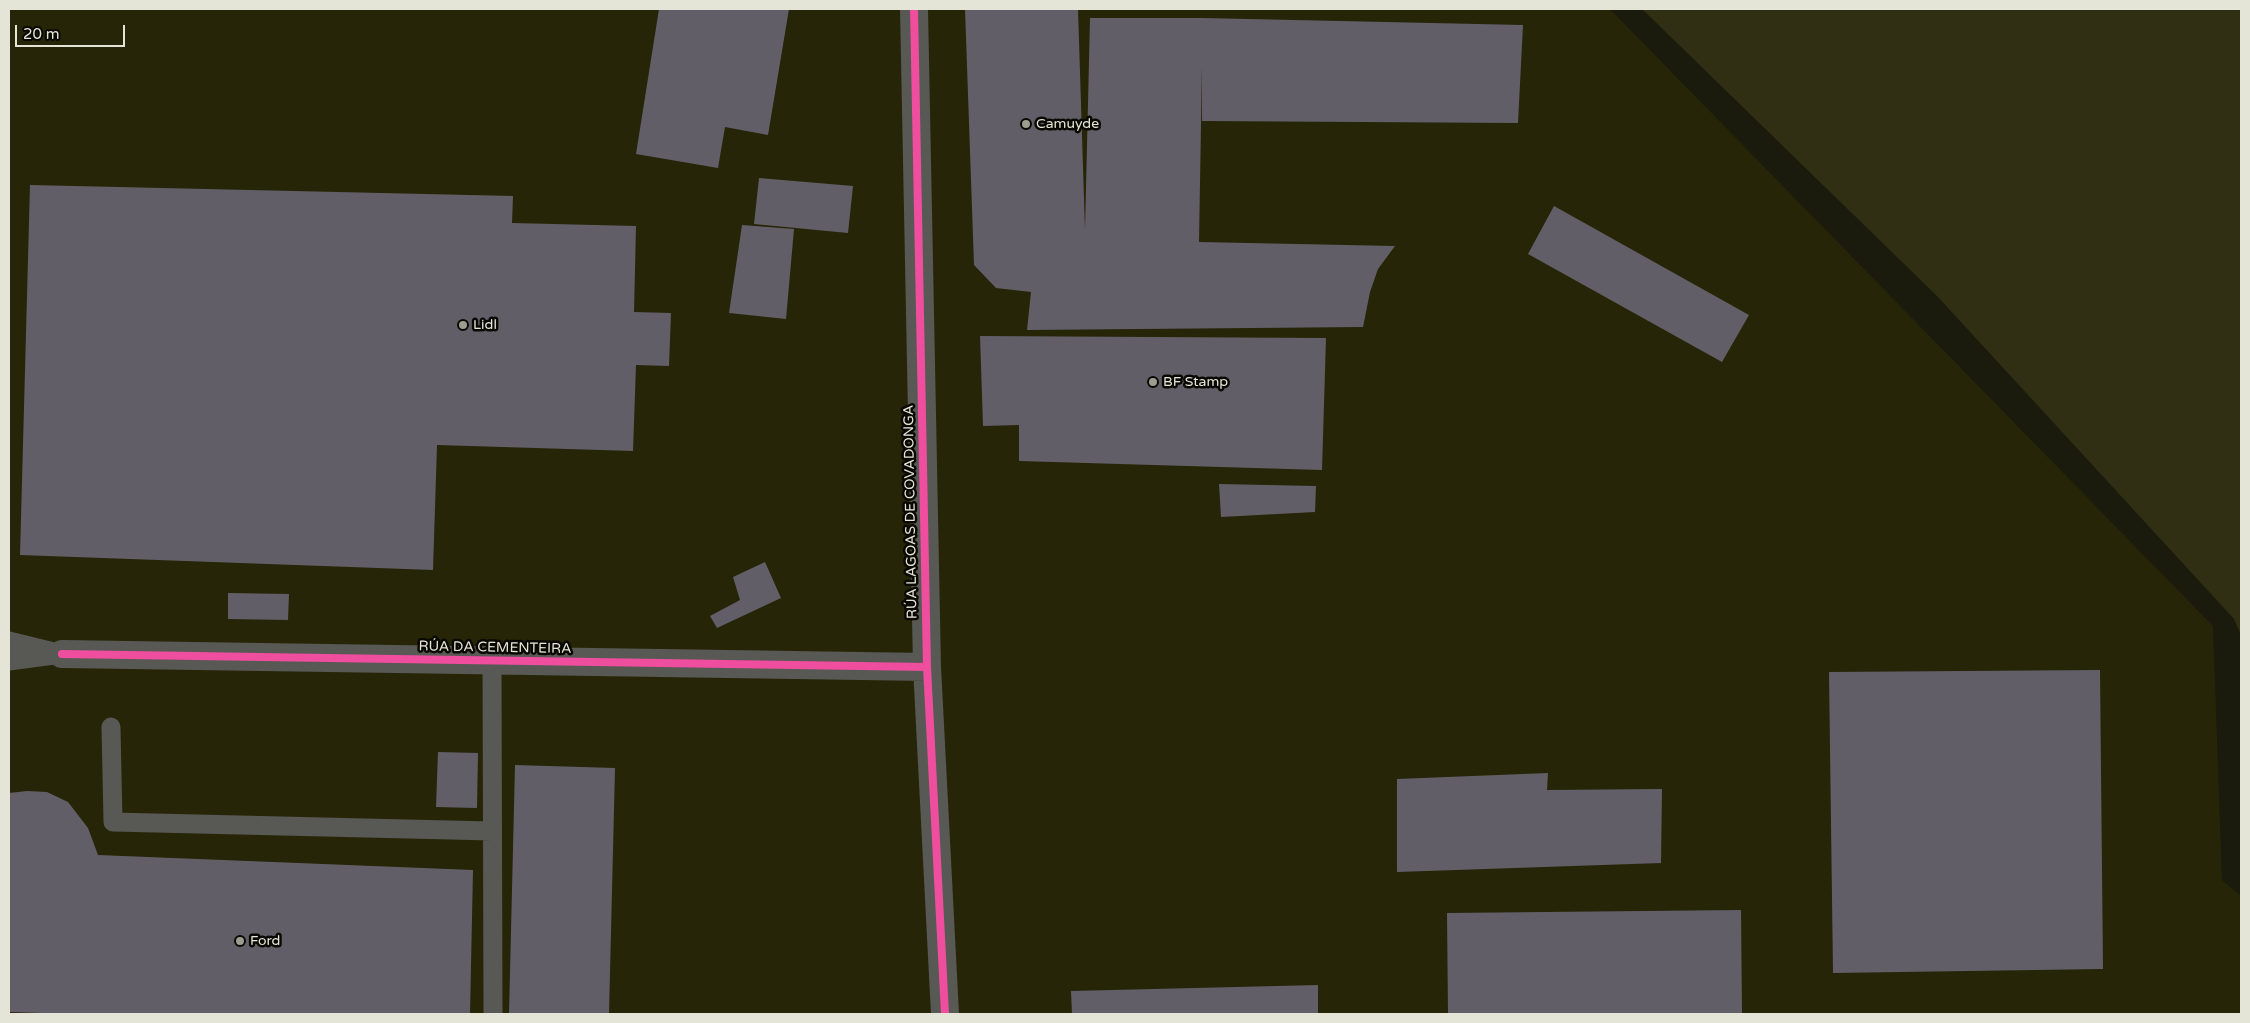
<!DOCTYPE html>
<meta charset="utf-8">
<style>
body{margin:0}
#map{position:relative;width:2250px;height:1023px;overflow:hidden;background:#1a1a0d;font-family:"Varela Round",sans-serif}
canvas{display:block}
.frame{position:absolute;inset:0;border:10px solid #e4e5d6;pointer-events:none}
.scale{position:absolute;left:15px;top:25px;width:110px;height:22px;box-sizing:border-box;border:2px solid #e4e5d6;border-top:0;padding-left:6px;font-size:15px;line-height:18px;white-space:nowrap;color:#e4e5d6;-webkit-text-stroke:4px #090802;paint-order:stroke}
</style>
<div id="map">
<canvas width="2250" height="1023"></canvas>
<div class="frame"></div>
<div class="scale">20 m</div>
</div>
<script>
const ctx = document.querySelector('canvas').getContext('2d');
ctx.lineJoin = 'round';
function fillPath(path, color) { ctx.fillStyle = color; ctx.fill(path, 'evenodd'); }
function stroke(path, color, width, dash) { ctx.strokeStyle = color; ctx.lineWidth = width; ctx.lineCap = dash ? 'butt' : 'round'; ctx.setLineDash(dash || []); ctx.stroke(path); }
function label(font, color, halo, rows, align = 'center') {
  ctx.font = font + ' "Varela Round",sans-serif'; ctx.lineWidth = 5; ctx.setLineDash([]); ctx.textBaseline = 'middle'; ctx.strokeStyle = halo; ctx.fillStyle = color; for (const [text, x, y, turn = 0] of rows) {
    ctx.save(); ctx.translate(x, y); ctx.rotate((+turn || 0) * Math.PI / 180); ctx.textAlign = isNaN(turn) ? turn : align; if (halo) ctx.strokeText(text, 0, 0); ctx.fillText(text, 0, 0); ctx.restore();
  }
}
fillPath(new Path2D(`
 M9,9H1610L2213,626L2222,880L2241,896V1014H9Z`), '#262507');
fillPath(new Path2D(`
 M1642,9H2241V635L2234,619L1937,296Z`), '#302f13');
fillPath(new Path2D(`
 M659,9H789L768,135L725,127L718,168L636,154Z
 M965,9H1078L1085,230L1090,18H1202L1523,25L1518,123L1202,121V65L1199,242L1395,246L1378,269L1370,292L1363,327L1027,330L1031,292L996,288L974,265Z
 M759,178L853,186L848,233L754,224Z
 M30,185L513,196L512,223L636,226L634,312L671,313L669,366L636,365L633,451L437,445L433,570L20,555Z
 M1554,206L1749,315L1722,362L1528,254Z
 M742,225L794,229L786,319L729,313Z
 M980,336L1326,338L1322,470L1019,461V425L983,426Z
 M1219,484L1316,486L1315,512L1221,517Z
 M765,562L781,598L717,628L710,616L740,600L733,577Z
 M228,593L289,594L288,620L228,619Z
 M2100,670L2103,969L1833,973L1829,672Z
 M438,752L478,753L477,808L436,807Z
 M515,765L615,768L609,1014H509Z
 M1548,773L1547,790L1662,789L1661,863L1397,872V779Z
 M27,791L47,792L68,802L88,828L98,855L473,870L470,1014H74L9,1012V793Z
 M1741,910L1742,1014H1448L1447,913Z
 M1318,985V1014H1072L1071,991Z`), '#625e68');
stroke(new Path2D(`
 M9,641L62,654L9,661
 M492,660L493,1014
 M111,727L113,822L492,831`), '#585854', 19);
stroke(new Path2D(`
 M914,9L927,667L945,1014
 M62,654L927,667`), '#585854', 28);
stroke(new Path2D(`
 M914,9L927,667L945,1014
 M62,654L927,667`), '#ef4d9e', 8);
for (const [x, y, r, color] of [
 [1026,124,5,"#9d9e90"],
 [463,325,5,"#9d9e90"],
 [1153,382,5,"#9d9e90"],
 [240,941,5,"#9d9e90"]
]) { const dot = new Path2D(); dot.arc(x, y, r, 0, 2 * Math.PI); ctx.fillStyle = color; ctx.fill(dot); stroke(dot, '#090802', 2); }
label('14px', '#e4e5d6', '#090802', [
 ["Camuyde",1036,124],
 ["Lidl",473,325],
 ["BF Stamp",1163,382],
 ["Ford",250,941]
], 'left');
label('14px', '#e4e5d6', '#090802', [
 ["RÚA LAGOAS DE COVADONGA",911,512,-91],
 ["RÚA DA CEMENTEIRA",495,648,1]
]);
</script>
